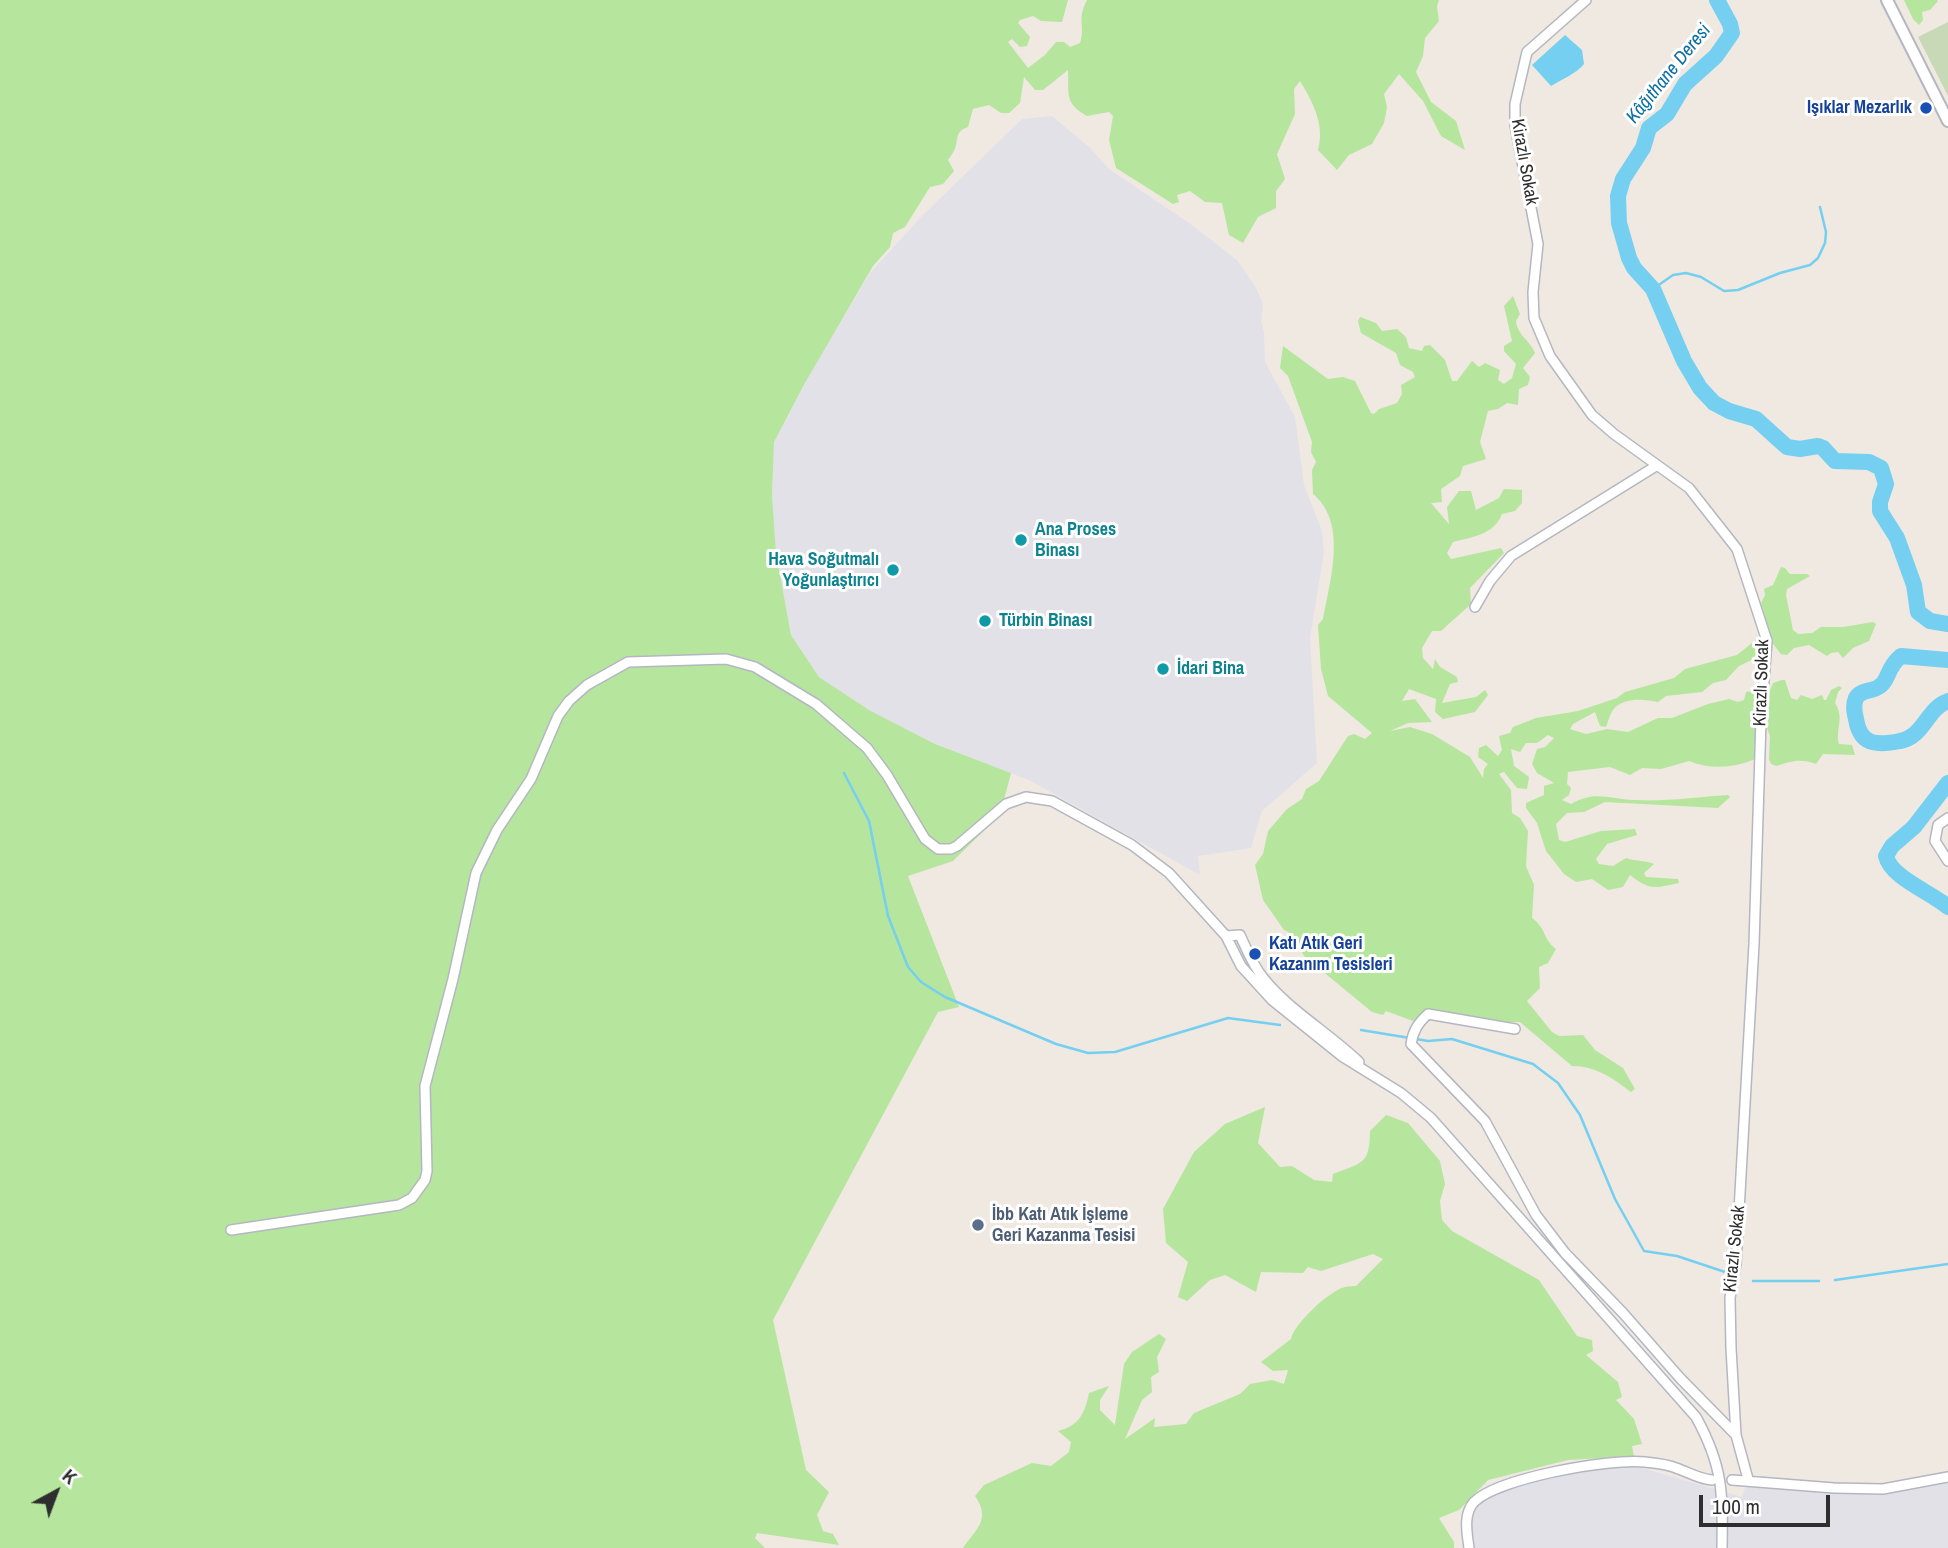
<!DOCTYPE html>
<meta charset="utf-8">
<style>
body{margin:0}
#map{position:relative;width:1948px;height:1548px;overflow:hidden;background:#efe9e1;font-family:"Archivo Narrow",sans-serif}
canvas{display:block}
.north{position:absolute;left:21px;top:1457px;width:70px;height:70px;-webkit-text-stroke:5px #fff;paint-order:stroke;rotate:41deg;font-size:19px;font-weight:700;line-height:28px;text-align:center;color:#2e2e2e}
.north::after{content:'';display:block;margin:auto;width:24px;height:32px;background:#2e2e2e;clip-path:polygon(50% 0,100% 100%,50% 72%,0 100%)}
.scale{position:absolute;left:1699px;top:1495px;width:131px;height:32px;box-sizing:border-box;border:4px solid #2e2e2e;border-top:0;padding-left:9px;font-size:21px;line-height:24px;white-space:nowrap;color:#2e2e2e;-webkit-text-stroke:5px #fff;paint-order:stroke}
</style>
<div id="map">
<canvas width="1948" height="1548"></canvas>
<div class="north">K</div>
<div class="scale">100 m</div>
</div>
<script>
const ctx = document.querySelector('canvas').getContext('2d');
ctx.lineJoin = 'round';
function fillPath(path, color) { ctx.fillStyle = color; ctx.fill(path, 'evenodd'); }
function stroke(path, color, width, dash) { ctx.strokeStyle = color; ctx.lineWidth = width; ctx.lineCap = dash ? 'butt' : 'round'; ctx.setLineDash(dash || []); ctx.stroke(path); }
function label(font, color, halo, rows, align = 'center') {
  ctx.font = font + ' "Archivo Narrow",sans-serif'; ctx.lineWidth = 6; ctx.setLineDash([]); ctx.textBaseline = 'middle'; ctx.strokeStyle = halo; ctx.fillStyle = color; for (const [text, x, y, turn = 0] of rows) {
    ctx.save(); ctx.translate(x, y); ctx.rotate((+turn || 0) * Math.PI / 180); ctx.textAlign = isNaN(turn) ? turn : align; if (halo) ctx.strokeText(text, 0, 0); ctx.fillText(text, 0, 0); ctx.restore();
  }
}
fillPath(new Path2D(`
 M1052,116L1090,148L1109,169L1189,223L1237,260L1256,288L1263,304L1261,322L1264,332L1265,362L1295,417L1304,485L1322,531L1324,553L1310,638L1317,763L1262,811L1251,848L1198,856L1200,875L1029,780L935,744L869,710L819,677L791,635L776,553L772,495L774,442L820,356L870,273L921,217L1022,119Z
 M1632,1465L1742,1497L1748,1479L1883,1489L1948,1477V1548H1464V1523L1469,1509L1493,1488L1588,1468Z`), '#e3e1e8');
fillPath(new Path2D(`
 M0,0H1068L1062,22L1041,21L1033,16L1020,20L1018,23L1030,37L1027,46L1020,47L1012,39L1008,42L1028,68L1045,55L1056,42H1064L1070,47L1080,43C1086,26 1076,21 1087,0H1439L1437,6L1439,21L1425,38L1423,56L1416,72L1431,102L1456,121L1465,150L1441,136L1423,101L1399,74L1384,94L1387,107L1384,123L1372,144L1349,155L1337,170L1318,150C1325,125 1313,102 1300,81L1294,89L1295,114L1277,154L1285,179L1276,191V208L1258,217L1243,243L1229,235L1222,203L1205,202L1190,191L1177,195L1179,202L1173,204L1116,168L1109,140L1113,116L1109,112L1087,116C1064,103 1069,94 1068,70L1043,90H1035L1024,77L1020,103L1009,113H1001L989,105L973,109L968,127C957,131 958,135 956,145C955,150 951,156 948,160L954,171L943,184L930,187L905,227L893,233L890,247L873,266L805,383L774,442L772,495L776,553L791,635L819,677L869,710L935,744L1011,773L1000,815L953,861L908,876L959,1007L938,1012L773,1320L806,1470L829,1492L817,1515L823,1531L833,1534L839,1545L757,1533L755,1538L765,1548H0Z
 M1904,0H1937L1938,1L1930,10L1922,12L1923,20L1919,25L1913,19Z
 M1513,296L1520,314L1516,321C1517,335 1530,340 1535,353L1523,368L1530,377L1528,385L1519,389L1518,405L1507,403L1498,409L1488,411L1480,442L1486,459L1463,466L1460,476L1441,489L1442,502L1431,503L1449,524L1447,507L1459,491H1471L1476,510L1499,498L1504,489L1522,490V503L1515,511L1502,514C1494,535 1472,537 1453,542L1447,553L1451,559L1501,548L1504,553L1470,588L1471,604L1441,631H1432L1422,648L1423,658L1433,669L1435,659L1440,667L1457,677L1458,682L1450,684L1442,703L1476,697L1485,690L1488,695L1475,712L1443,719L1435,712L1436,699L1409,689L1402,701L1415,699L1432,722L1408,723L1390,731L1410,727L1432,734L1470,757L1483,778L1484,769L1488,764L1478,757L1479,748L1486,745L1498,756L1502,750L1499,736L1510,733L1513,727L1536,718L1578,711L1617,698L1625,692L1674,678L1685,669L1737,655L1757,639L1763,640L1762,655L1739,666L1726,680L1713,683L1702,692L1666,696L1658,702C1644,699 1623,697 1613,710C1610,714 1608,722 1606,727L1600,726L1595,712L1573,724L1570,729L1586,734L1607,729L1628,732L1658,718H1672L1708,704L1729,699L1738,702L1744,700L1746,692L1758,690L1752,721L1757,732L1754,747L1757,758C1737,768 1709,770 1689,761L1661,769L1642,768L1630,775L1610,767L1568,772L1567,784L1571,788L1569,795L1562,800L1571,804C1595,790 1609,799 1634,800C1665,802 1697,797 1728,795L1730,797L1718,808L1605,802L1584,812L1567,813L1556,824L1559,840L1565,842L1601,831L1635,829L1637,835L1607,844L1596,859L1599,864L1613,866L1626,858C1637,862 1646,860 1654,864L1644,873L1646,877L1678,879L1679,883C1655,888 1650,891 1630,875L1623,887L1608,890L1592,879L1576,882L1564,874L1546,851L1537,823L1526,808V803L1544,795V786L1554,783L1537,773L1532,764L1537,749L1545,747L1554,738L1548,735L1537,743H1526L1520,752L1511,749L1514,766L1529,777L1527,789L1517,788L1504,772L1499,774L1511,790L1512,813L1520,818L1528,831L1526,866L1534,885L1532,918C1547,929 1542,938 1556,949L1548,963L1539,967L1540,988L1527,1001L1552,1032L1559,1036L1583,1035L1595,1050L1623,1068L1635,1089L1631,1092C1613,1078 1595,1066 1572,1066L1520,1022H1499L1433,1011L1423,1012L1413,1021L1386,1011L1383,1015L1372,1012L1304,956L1292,934L1284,930L1263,900L1255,865L1263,854L1268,831L1287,809L1302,799L1306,789L1319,781L1348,736L1354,734L1365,739L1372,733L1328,696L1321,669L1318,625L1323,619C1330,580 1348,523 1313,494L1312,470L1316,462L1311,452L1312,442L1288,376L1280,368L1283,346L1328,379L1343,377L1355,381L1371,413L1374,414L1379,409L1397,403L1402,394L1401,385L1415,377L1413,372L1400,365L1396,353L1361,333L1358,321L1360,317L1376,323L1382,331L1397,329L1406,337L1409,348L1422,351L1424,346L1430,345L1445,360L1452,381H1457L1472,361L1479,367L1485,363L1500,370L1498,380L1504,384L1512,378L1516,364L1504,351V346L1512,341L1504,306Z
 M1781,567L1785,568L1790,574H1807L1810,576L1787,589L1786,595L1793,630L1798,634L1812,633L1821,627H1843L1873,622L1876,624L1869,641L1853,648L1843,658L1838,652L1831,653L1827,656L1809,645L1794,648L1787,655L1781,654L1773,644L1761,603L1765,595L1764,589L1773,585Z
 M1782,680H1785L1791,698L1797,700L1801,695L1812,699L1822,695L1824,700H1826L1831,690L1839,686L1842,688L1838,692L1835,703C1845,718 1835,730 1839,744L1852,745L1855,755L1823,754L1816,764C1800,758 1792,761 1776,766L1771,764L1769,759L1770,736L1767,728L1768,695L1773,683Z
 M1265,1107L1258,1143L1280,1167L1292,1166L1314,1180L1332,1182L1333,1174C1362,1163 1370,1164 1370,1131L1386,1115L1408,1123L1440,1161L1445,1184L1440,1201L1442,1220L1452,1231L1539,1280L1577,1336L1592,1340L1593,1351L1586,1355L1618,1382L1622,1397L1616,1400L1634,1419L1642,1444L1632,1446L1634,1456L1568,1460L1488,1480L1459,1510L1439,1518L1454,1542V1548H963C977,1528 991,1519 975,1496L984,1485L1032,1463L1051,1466L1069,1452L1071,1442L1058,1431C1079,1426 1085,1413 1089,1393L1109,1386L1100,1400V1410L1115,1425L1124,1364L1132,1352L1159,1334L1166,1339L1157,1357L1159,1372L1151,1377L1152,1392L1142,1400L1125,1439L1155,1418L1154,1427L1186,1424L1194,1413L1240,1394L1250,1384L1272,1380L1284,1384L1288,1370L1273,1371L1261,1362L1291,1339C1293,1325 1330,1290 1345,1287C1349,1286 1353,1286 1356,1286L1383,1259L1373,1254L1321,1271L1308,1267L1303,1273L1261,1272L1256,1292L1225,1275L1210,1280L1187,1301L1178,1297L1188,1262L1166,1243L1163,1209L1194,1152L1225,1124Z`), '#b6e59e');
fillPath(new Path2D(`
 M1948,22V96L1918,37Z`), '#c8d9b8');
fillPath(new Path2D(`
 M1565,35L1582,50L1584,64C1577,73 1561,80 1551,86L1532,65Z`), '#75cff0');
stroke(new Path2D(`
 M1653,289L1673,275L1686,273L1701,277L1724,291L1738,290L1780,273L1810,265L1818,258L1825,243L1826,232L1820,207
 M844,773L869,821L888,916L908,967L921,982L945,997L1056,1044L1088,1053L1115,1052L1228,1018L1280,1025
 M1361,1030L1428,1041L1452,1039L1533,1064L1558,1083L1580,1115L1615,1199L1644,1251L1677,1256L1725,1272
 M1835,1280L1948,1264
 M1753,1281H1819`), '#75cff0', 2.5);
stroke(new Path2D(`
 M1717,0L1730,24L1732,33L1716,56L1685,84L1667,114L1649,128L1643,148L1623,179L1618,196L1619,223L1629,258L1634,268L1653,289L1684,361L1700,388L1714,403L1729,411L1756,419L1787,447L1800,449L1818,446L1823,448L1835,461L1869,462L1881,468L1886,484L1880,502V511L1897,538L1914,585L1918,612L1930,621L1948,624
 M1948,660L1901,656C1887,667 1889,680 1880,686C1873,692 1861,689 1856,698C1853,705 1854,711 1856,719C1860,745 1876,746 1900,741C1924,737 1927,708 1948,701
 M1948,783L1914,827L1892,846L1886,856C1891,878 1931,892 1948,907`), '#75cff0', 16);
const minor = new Path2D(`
 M1586,0L1527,52L1515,104V125L1538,244L1533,292L1534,318L1550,356L1592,415L1614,434L1689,488L1737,549L1767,641L1761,720L1754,944L1736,1264L1730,1298L1731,1348L1736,1435L1748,1479
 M1475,607L1490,581L1511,556L1656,466
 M1948,818L1938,825L1935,841L1948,861
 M1226,936L1240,935C1247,950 1253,966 1264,979C1290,1011 1329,1033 1359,1062
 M1515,1029L1428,1014C1418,1023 1413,1031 1411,1044L1485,1121L1536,1215L1565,1253L1623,1313L1680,1378L1736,1435
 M231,1230L399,1205L412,1198L425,1180L427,1171L425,1086L453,979L476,873L497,830L531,779L558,716L569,701L587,685L628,662L726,659L755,667L816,704L867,748L887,775L925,839L938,849H951L957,846L1006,804L1026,797L1052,801L1132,845L1169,873L1226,936L1241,966L1272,1000L1343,1057L1401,1093L1431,1118L1696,1417C1723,1466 1723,1493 1722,1548
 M1732,1480L1834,1488L1883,1489L1948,1477
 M1469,1548C1467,1533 1463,1514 1474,1502C1498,1478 1610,1458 1645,1462C1655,1463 1667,1464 1676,1468C1688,1472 1699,1479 1712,1480`);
const tertiary = new Path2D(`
 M1887,0L1948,121`);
stroke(minor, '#b4b7c1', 12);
stroke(tertiary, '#b4b7c1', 14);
stroke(minor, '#fff', 9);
stroke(tertiary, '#fff', 10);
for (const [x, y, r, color] of [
 [1926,108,7,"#1a4fb4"],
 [1021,540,7,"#0f9aa8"],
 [893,570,7,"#0f9aa8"],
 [985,621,7,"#0f9aa8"],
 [1163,669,7,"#0f9aa8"],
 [1255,954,7,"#1a4fb4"],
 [978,1225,7,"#5c6f8a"]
]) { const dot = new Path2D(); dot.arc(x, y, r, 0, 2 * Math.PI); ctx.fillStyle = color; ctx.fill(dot); stroke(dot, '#fff', 2.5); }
label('bold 18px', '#164399', '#fff', [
 ["Işıklar Mezarlık",1912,108],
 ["Katı Atık Geri",1269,944,"left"],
 ["Kazanım Tesisleri",1269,965,"left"]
], 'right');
label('18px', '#2e2e2e', '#fff', [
 ["Kirazlı Sokak",1524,162,80],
 ["Kirazlı Sokak",1762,683,-88],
 ["Kirazlı Sokak",1735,1249,-84]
]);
label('bold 18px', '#0d838f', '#fff', [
 ["Ana Proses",1035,530],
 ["Binası",1035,551],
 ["Hava Soğutmalı",879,560,"right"],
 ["Yoğunlaştırıcı",879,581,"right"],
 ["Türbin Binası",999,621],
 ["İdari Bina",1177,669]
], 'left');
label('bold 18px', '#4e5e75', '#fff', [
 ["İbb Katı Atık İşleme",992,1215],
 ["Geri Kazanma Tesisi",992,1236]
], 'left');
label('italic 19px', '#0d6fa3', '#fff', [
 ["Kâğıthane Deresi",1669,74,-51]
]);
</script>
